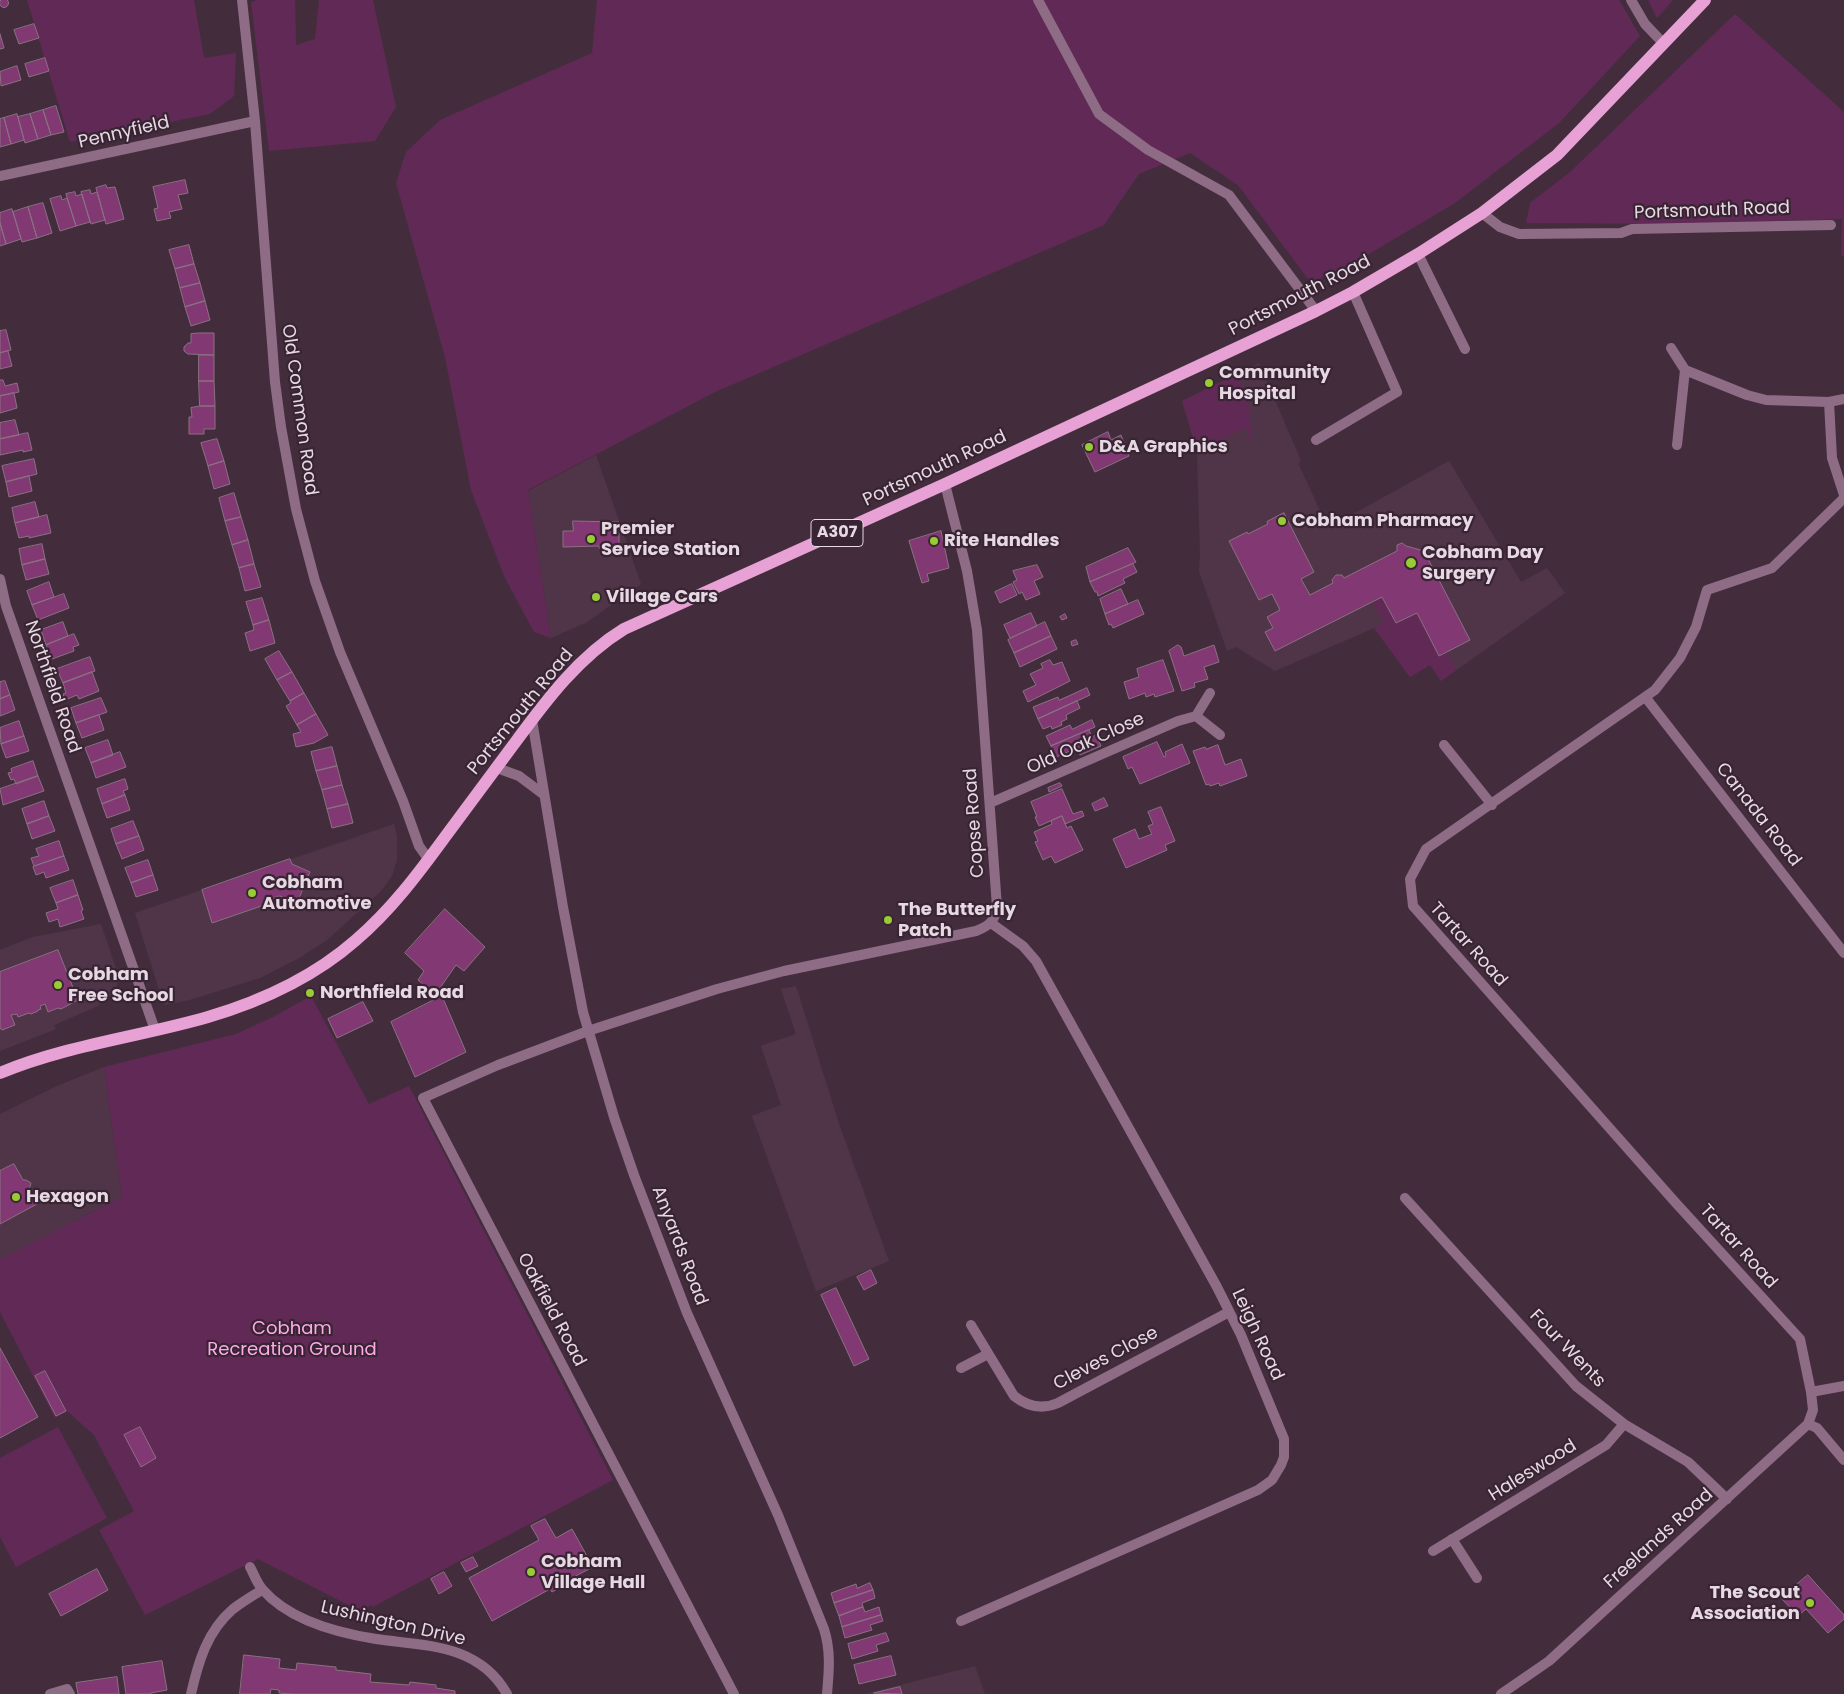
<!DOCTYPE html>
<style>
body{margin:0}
canvas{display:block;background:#432d3d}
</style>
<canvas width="1844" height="1694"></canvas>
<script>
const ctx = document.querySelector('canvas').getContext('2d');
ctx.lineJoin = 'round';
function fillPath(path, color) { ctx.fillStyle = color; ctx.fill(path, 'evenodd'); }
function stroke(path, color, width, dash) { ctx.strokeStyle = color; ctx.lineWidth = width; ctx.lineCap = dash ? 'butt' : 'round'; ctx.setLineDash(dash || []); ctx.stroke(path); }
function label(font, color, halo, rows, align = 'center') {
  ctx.font = font + ' Poppins,sans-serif'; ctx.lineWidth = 4.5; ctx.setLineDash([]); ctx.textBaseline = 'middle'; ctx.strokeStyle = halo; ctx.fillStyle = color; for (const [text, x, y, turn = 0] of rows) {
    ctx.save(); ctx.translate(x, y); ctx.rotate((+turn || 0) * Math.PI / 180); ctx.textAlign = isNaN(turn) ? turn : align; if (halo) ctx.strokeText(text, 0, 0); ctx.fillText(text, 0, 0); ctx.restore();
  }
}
fillPath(new Path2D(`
 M1259,363L1301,461L1298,463L1328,528L1449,461L1521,582L1547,568L1565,593L1441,681L1430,665L1410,677L1374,628L1275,671L1236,647L1227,651L1199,571L1200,555L1197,451L1182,401Z
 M596,455L641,584L587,622L551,638L528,491Z
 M394,824L397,836V859L392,876L381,891L327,940L299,958L260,978L186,1001L164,1005L135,913Z
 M101,924L116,969L118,981L116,989L108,999L98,1006L54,1025L56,1029L0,1051V950L33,937Z
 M796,986L839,1124L889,1261L816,1291L752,1116L781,1105L761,1046L796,1034L781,989Z
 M104,1067L122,1197L0,1259V1114L57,1086Z
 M975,1666L985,1694H865Z`), '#503549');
fillPath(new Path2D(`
 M27,0H194L204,58L236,53L234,96L210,114L70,142Z
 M258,0H295L296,45L315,39L319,0H373L396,107L375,141L269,151L251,2Z
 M597,0H1619L1640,36L1559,123L1455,203L1357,261L1311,283L1238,185L1190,153L1139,174L1104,225L715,392L528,490L551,638L534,632L504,576L471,490L445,357L396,183L406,152L440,120L592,53Z
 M1648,0H1673L1657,18Z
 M1735,14L1844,112V256H1841L1842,219L1672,224L1526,223L1530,203L1570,172Z
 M1237,374L1248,400L1252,439L1251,440L1245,428L1197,451L1182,401Z
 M1382,597L1396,623L1417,613L1446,652L1456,670L1441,681L1430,665L1410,677L1374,628L1384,623L1373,602Z
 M311,996L369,1104L409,1086L613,1480L378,1604L373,1607L371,1605L360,1611L258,1559L145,1615L99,1530L134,1511L94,1435L67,1411L55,1418L0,1312V1259L122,1197L104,1067L236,1034L271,1018Z
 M58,1427L107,1518L16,1567L0,1537V1458Z`), '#612955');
const building = new Path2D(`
 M-0.5 3a4.5 4.5 0 1 1 9 0a4.5 4.5 0 1 1-9 0Z
 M34,24L39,38L19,44L14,30Z
 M0,34L4,48L0,49Z
 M45,58L49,71L29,77L25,64Z
 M17,66L21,80L1,86L0,72Z
 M56,106L64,132L51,135L43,110Z
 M43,110L51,135L38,139L30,114Z
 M17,114L24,140L11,144L4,118Z
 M30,114L38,139L25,143L18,117Z
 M4,118L11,144L0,147V119Z
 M185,180L188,193L178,195L182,209L169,212L171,218L157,221L154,209L158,208L153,187Z
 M106,185L107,188L115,187L124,219L106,224L96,188Z
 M90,190L91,194L97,192L105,220L91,224L81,192Z
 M75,192L76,196L82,194L90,222L76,226L66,194Z
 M61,196L62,200L67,198L76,226L60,231L50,199Z
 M43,203L52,233L37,238L28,207Z
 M28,207L37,238L22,242L13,212Z
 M12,209L21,239L6,244L0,223V213Z
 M0,223L6,244L0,246Z
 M189,245L194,264L175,269L169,250Z
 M194,264L200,283L180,288L175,269Z
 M200,283L205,301L185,307L180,288Z
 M205,301L210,320L191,326L185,307Z
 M6,330L11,350L0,353V331Z
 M199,333H214V355L188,354L184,351V347L188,343H191V334Z
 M8,351L12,366L0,369V353Z
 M199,355H214V381H199Z
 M0,380H3L5,386L17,383L19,392L0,396Z
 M199,381H214L215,406H200Z
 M14,393L17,408L0,413V396Z
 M200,406H215V429H204V434H189V417H192L191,408Z
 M15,420L19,435L0,439V423Z
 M1108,432L1111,440L1121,435L1129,456L1095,472L1082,445Z
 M28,433L32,450L23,452V450L0,455V439Z
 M217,439L224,461L208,466L201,443Z
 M34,459L37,474L6,482L2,466Z
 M224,461L230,484L214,489L208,466Z
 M29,476L32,491L9,497L6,482Z
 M234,493L241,517L225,521L219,498Z
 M35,502L39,517L15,523L12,508Z
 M1284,513L1314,572L1301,579L1310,595L1333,583L1332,580L1336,575H1342L1344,578L1397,551V545L1402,543L1406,546L1424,551L1470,640L1439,656L1417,613L1396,623L1382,597L1275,651L1265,632L1273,628L1267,617L1280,610L1272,594L1259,600L1229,541L1247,532L1248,534L1268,524L1267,522Z
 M47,515L51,533L29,538V536L19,538L15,523Z
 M241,517L248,540L232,545L225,521Z
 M573,521L619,522V549L599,548V546L563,547V531H573Z
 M941,531L949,568L927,574L929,581L922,583L909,541Z
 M248,540L254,564L239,568L232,545Z
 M42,544L45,559L22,565L19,549Z
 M1128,548L1136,562L1090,582L1086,567Z
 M45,559L49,574L26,580L22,565Z
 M254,564L261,587L245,591L239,568Z
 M1133,564L1137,572L1123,579L1125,583L1098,596L1097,592H1095L1090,582Z
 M1037,565L1043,577L1034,581L1040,594L1026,600L1022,592L1019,594L1013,582L1017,580L1013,571Z
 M49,582L54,597L32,605L27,591Z
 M1012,584L1017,595L1000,603L995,592Z
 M1121,589L1128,604L1105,614L1100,599Z
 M64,594L69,608L38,620L32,605Z
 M262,598L269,620L253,625L246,602Z
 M1138,600L1144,614L1113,628L1111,624L1109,625L1105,614Z
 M1031,613L1037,626L1010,638L1004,625Z
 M1065,614L1067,618L1062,620L1060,617Z
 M269,620L275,643L250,651L245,633L254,630L253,625Z
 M63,622L68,636L46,645L41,630Z
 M1045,622L1051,636L1014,653L1008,640Z
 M74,634L79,645L73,647L74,651L52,659L46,645Z
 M1051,636L1057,649L1020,667L1014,653Z
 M1076,640L1078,644L1072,646L1071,642Z
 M1178,645L1181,647L1184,656L1214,645L1219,662L1204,667L1208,679L1194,683L1195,687L1182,691L1169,651Z
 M279,651L292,672L277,680L265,659Z
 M90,657L95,671L63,683L57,669Z
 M1050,660L1053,665L1062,662L1070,681L1028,702L1023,691L1036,685L1030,674L1043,668L1041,664Z
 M1163,660L1174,691L1155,697L1154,694L1146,697L1145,693L1129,699L1124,682L1139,677L1137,669Z
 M92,672L99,691L79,699L77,695L65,700L63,694L66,693L63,683Z
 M292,672L304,693L290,701L277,680Z
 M5,681L10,695L0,699V682Z
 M1087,688L1090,695L1038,719L1033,707L1058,697L1059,700Z
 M304,693L316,714L297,725L286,706L291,703L290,701Z
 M10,695L15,710L0,716V699Z
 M101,698L107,712L76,723L71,708Z
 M1077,701L1080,708L1066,715L1067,719L1061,722L1062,725L1052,729L1051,726L1043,729L1038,719Z
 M316,714L328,735L314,743L296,747L293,734L301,732L297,725Z
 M99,715L104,730L82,738L76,723Z
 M1092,720L1095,727L1051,746L1046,736L1070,725L1072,729Z
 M19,721L24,736L1,744L0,728Z
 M1089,730L1092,737L1096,735L1101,746L1080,755L1077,748L1056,757L1051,746Z
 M24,736L29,751L6,758L1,744Z
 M108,740L113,755L91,763L85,748Z
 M1157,742L1164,757L1166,756L1165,752L1182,744L1190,763L1140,784L1132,767L1128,769L1123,757Z
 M1218,745L1225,765L1241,759L1247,776L1220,786L1219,783L1210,786L1209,784L1206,785L1193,751L1205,747L1206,749Z
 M332,747L337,766L316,771L311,752Z
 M120,752L126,767L96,778L91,763Z
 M33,761L38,776L16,784L14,779L11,780L8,773L12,772L11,769Z
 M337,766L342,785L322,790L316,771Z
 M38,776L44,791L3,805L0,789Z
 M125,779L128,789L123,791L125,795L102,804L97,789Z
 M1060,783L1062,786L1049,792L1048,788Z
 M342,785L348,804L327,809L322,790Z
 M1062,789L1073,814L1082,811L1084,816L1065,824L1062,816L1039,826L1035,817H1037L1031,802Z
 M125,795L130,810L107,818L102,804Z
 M1104,798L1108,806L1095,811L1092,804Z
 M44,801L49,816L27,824L22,809Z
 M348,804L353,823L332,828L327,809Z
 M1161,807L1175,841L1165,845L1167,850L1126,868L1113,839L1135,829L1139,839L1152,834L1148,826L1153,824L1148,812Z
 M49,816L55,831L32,839L27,824Z
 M1062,816L1067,828L1071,826L1083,850L1055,863L1051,856L1043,860L1035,842L1038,841L1034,832L1052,824L1051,821Z
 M133,821L139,836L116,844L111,829Z
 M139,836L144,850L122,859L116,844Z
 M59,841L64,856L34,866L31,858L39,856L36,849Z
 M64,856L69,870L46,878L44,872L36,875L33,867Z
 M290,859L292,864L310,872L297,903L280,896L275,897L273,902L212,923L202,890Z
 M148,860L153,875L131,883L125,868Z
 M153,875L158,890L136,897L131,883Z
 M73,880L78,895L56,903L50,888Z
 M78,895L83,910L81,911L84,919L60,927L58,919L49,922L46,913L58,909L56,903Z
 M445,909L485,947L464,971L456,965L435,995L418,980L424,971L405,953Z
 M58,950L78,1000L61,1009L58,1008L48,1012L45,1004L40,1006L41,1009L38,1010V1011L31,1014L29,1013L18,1017L17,1014L11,1015L15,1025L2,1030L0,1028V972Z
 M442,996L466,1052L415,1077L391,1022Z
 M363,1002L373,1021L337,1038L328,1019Z
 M14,1164L23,1180H26L31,1183L29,1190L37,1204L0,1224V1171Z
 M871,1270L877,1283L864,1290L857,1277Z
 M836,1288L869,1359L854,1366L821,1295Z
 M0,1348L38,1417L0,1438Z
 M45,1371L66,1411L56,1416L35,1376Z
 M140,1427L156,1458L141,1467L124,1435Z
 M545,1519L556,1538L572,1529L593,1567L564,1582L566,1584L552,1592L550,1589L492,1621L469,1578L539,1540L531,1526Z
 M473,1557L478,1566L466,1572L461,1563Z
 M97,1569L108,1590L61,1616L49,1594Z
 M444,1572L452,1586L439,1594L431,1579Z
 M1808,1575L1844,1615V1619L1828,1633L1806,1609L1798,1616L1781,1598Z
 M870,1583L873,1590L834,1603L831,1593L856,1584L857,1588Z
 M873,1590L875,1598L862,1603L863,1607L839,1616L834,1603Z
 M863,1607L865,1612L879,1607L881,1615L842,1627L839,1616Z
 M881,1615L883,1621L870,1625L872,1630L845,1638L842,1627Z
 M886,1633L889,1641L876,1645L878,1651L852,1659L848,1644Z
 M244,1655L280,1659L279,1668L296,1670L297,1663L336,1667V1670L371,1674L370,1682L409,1685L410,1682L436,1685V1688L455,1691V1694H292L279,1693V1690L271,1689L270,1694H240Z
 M891,1656L896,1675L859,1684L854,1665Z
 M162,1661L167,1690L151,1693V1694H126L122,1667Z
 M117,1677L119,1694H78L76,1683Z
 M900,1687L902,1694L874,1693Z`);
fillPath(building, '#823872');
stroke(building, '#897182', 1);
stroke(new Path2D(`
 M242,0L255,121L275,382L281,427L296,509L315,581L340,652L403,801L419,846L429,860
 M1038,0L1099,114L1148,150L1229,195L1316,311
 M1631,0L1645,24L1664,44
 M0,176L255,121
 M1482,213L1500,227L1519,234L1621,233L1632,229L1831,225
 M1418,254L1465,349
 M1671,348L1685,370L1747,395L1766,400L1829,402L1844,399
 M1829,402L1832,458L1844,495
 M1316,440L1397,392L1353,292
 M1677,445L1685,370
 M0,579L6,606L155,1030
 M1646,698L1844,953
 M1196,716L1220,735
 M532,720L563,907L583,1012L614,1117L634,1175L687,1313L778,1515L824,1629C831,1651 829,1671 827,1694
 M1444,745L1492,805
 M497,768L519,776L543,794
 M990,803L1178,721L1196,716L1210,693
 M1405,1198L1576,1386L1624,1424L1688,1462L1727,1499
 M971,1325L1014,1396C1028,1407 1042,1410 1058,1403L1229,1312
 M961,1368L988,1354
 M1811,1392L1844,1386
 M1808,1424L1817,1428L1844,1460
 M1452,1539L1477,1578
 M1433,1551L1606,1445L1624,1424
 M250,1567C254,1574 257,1584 263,1590C290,1621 338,1633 376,1639C426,1646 479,1644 507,1694
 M961,1621L1258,1490L1272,1480L1281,1465L1284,1457V1439L1241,1335L1217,1287L1036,961L1023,946L991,923
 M50,1694L67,1689L70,1694
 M191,1694C198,1663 207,1631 233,1609C242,1602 252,1596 262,1590
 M734,1694L423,1098L498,1065L588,1031L717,989L784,971L976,931C989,926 995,921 997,907L977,630L967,571L945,484
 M1501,1694L1549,1661L1808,1424L1813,1410L1811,1392L1800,1339L1675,1202L1413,906L1410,879L1426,849L1655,690L1680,658L1696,627L1707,590L1772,568L1844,498`), '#8f6c85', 10);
stroke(new Path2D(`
 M0,1073C67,1045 139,1037 208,1017C262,1001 314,977 356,940C391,910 418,874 445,837C468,806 491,775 514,744C545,702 578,657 624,629L945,484L1316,311L1353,292L1418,254L1482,213L1557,155L1705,0`), '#e8a1d5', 12);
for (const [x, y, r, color] of [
 [1209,383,5,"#99cb35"],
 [1089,447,5,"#99cb35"],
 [1282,521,5,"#99cb35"],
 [591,539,5,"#99cb35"],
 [934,541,5,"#99cb35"],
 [1411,563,6,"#99cb35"],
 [596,597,5,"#99cb35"],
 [252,893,5,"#99cb35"],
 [888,920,5,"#99cb35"],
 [58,985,5,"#99cb35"],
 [310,993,5,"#99cb35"],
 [16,1197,5,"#99cb35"],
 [531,1572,5,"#99cb35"],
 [1810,1603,5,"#99cb35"]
]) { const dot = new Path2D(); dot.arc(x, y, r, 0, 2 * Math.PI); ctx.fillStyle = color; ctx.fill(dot); stroke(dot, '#382433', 2); }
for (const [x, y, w] of [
 [837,533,52]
]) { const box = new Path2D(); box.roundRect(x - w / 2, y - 13.5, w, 27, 4); ctx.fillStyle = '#382433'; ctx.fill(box); stroke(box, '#e7d9e3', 1); }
label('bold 16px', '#e7d9e3', null, [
 ["A307",837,533]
]);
label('18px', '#e7d9e3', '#382433', [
 ["Pennyfield",124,133,-13],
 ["Portsmouth Road",1712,211,-2],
 ["Portsmouth Road",1300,296,-27],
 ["Old Common Road",299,410,82],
 ["Portsmouth Road",935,469,-25],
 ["Northfield Road",52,687,71],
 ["Portsmouth Road",521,712,-51],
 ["Old Oak Close",1086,744,-24],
 ["Canada Road",1758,815,52],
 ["Copse Road",975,823,-94],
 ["Tartar Road",1468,945,48],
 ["Anyards Road",679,1246,69],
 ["Tartar Road",1738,1247,48],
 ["Oakfield Road",551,1310,62],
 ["Leigh Road",1257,1335,65],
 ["Four Wents",1567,1349,46],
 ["Cleves Close",1106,1359,-28],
 ["Haleswood",1533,1471,-32],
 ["Freelands Road",1659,1539,-42],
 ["Lushington Drive",393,1624,13]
]);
label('bold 18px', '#e7d9e3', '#382433', [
 ["Community",1219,373],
 ["Hospital",1219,394],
 ["D&A Graphics",1099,447],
 ["Cobham Pharmacy",1292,521],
 ["Premier",601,529],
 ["Service Station",601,550],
 ["Rite Handles",944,541],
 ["Cobham Day",1422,553],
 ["Surgery",1422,574],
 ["Village Cars",606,597],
 ["Cobham",262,883],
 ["Automotive",262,904],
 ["The Butterfly",898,910],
 ["Patch",898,931],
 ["Cobham",68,975],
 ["Free School",68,996],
 ["Northfield Road",320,993],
 ["Hexagon",26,1197],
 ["Cobham",541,1562],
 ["Village Hall",541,1583],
 ["The Scout",1800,1593,"right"],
 ["Association",1800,1614,"right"]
], 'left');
label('18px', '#feaae8', '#382433', [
 ["Cobham",292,1329],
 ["Recreation Ground",292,1350]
]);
</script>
